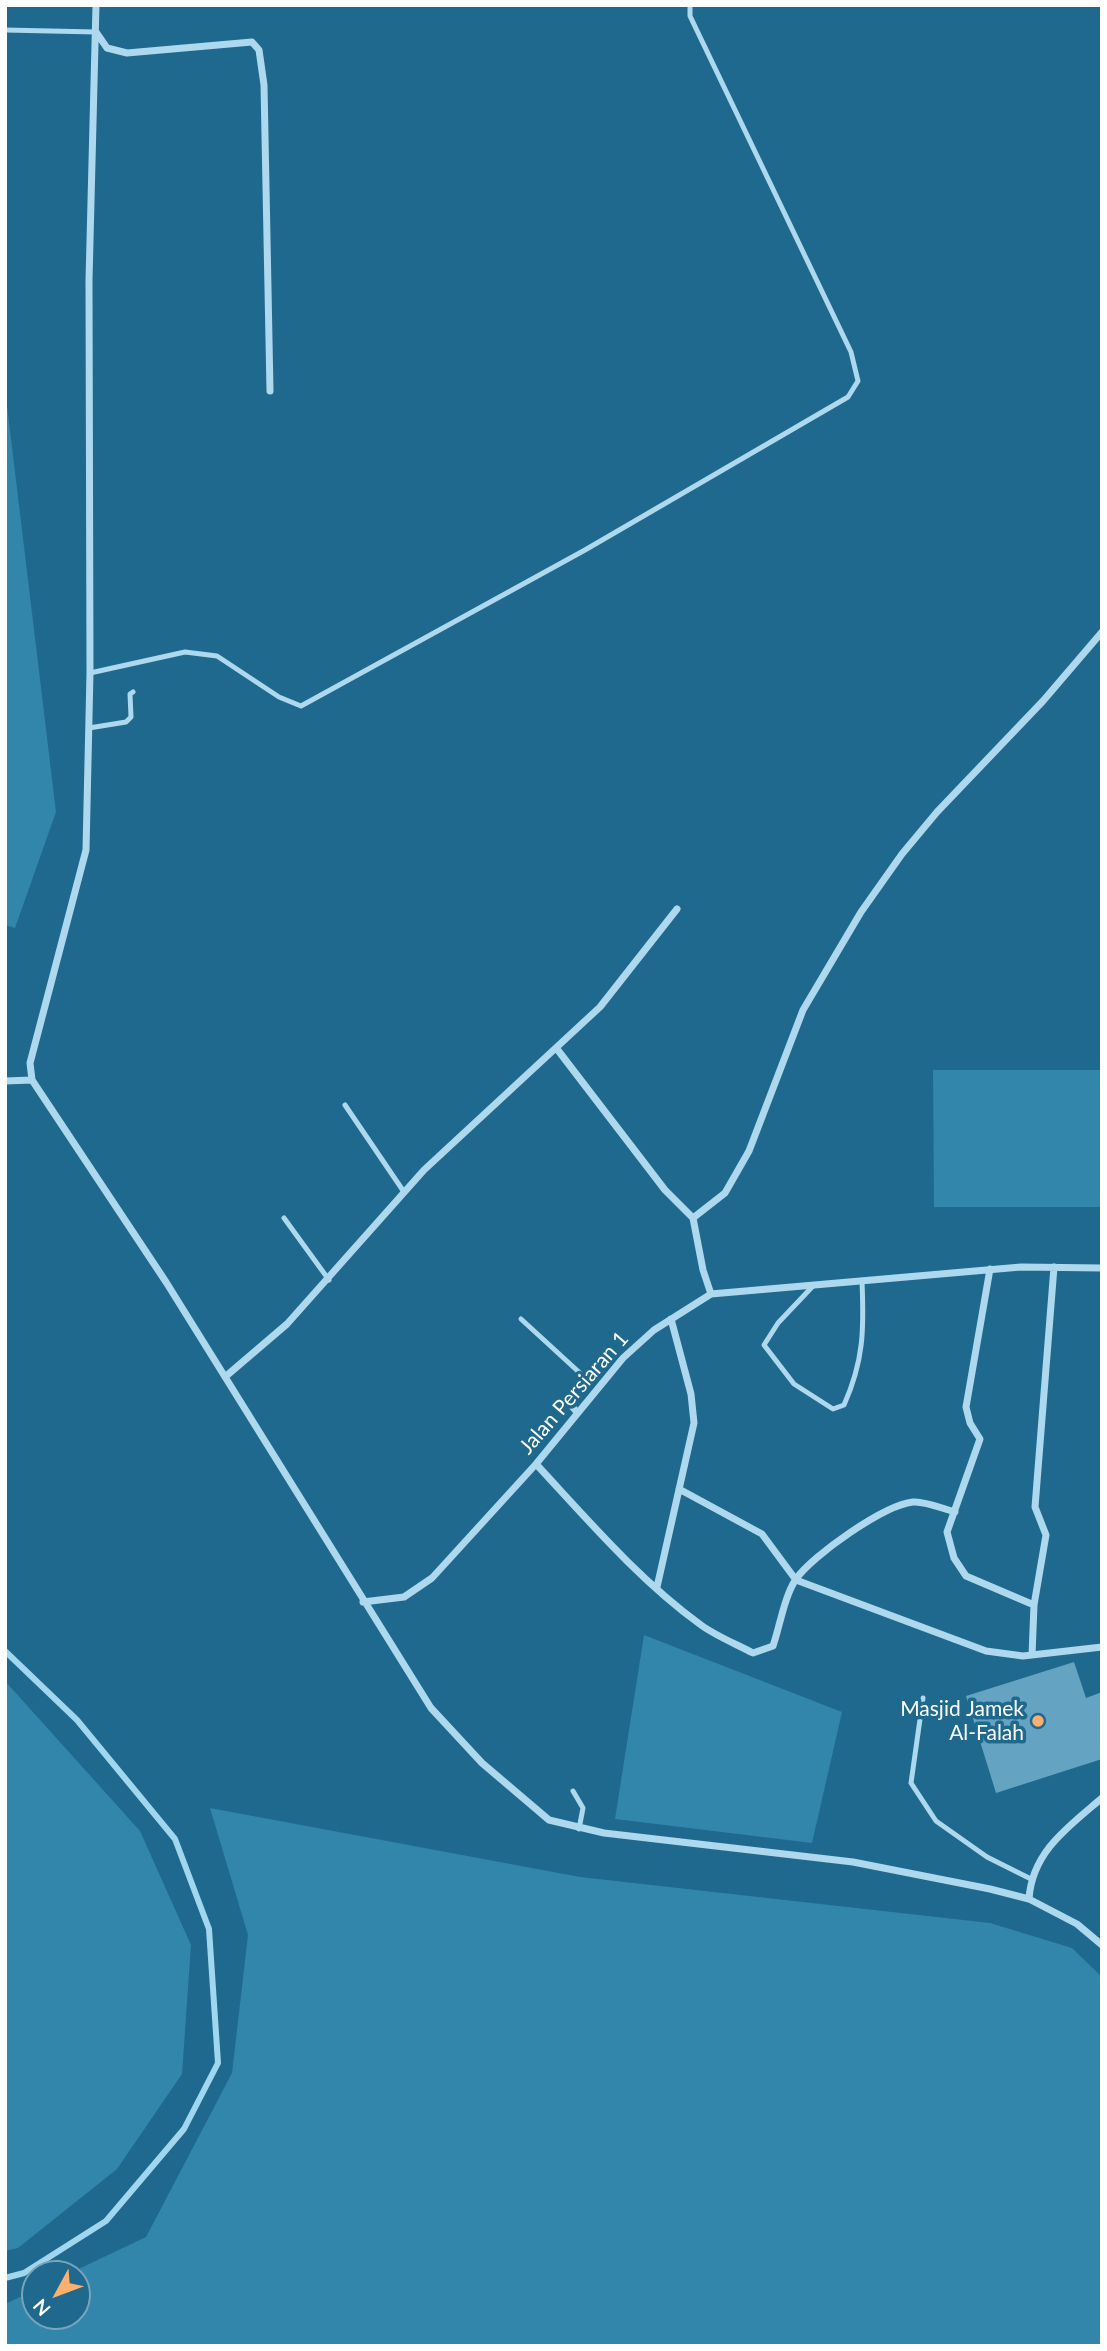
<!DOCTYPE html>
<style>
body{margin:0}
#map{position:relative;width:1107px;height:2351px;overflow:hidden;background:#1f698e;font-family:Lato,sans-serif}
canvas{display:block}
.frame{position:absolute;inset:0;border:7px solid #fff;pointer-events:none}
.north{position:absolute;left:21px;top:2260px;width:70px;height:70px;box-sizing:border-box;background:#1f698e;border:2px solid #79a5bb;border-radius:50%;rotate:229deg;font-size:19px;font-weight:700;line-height:28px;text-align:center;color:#fff}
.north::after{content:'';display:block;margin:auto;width:24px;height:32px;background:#fbb16d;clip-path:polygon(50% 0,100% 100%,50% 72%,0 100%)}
</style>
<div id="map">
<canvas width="1107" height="2351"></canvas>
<div class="frame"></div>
<div class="north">N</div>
</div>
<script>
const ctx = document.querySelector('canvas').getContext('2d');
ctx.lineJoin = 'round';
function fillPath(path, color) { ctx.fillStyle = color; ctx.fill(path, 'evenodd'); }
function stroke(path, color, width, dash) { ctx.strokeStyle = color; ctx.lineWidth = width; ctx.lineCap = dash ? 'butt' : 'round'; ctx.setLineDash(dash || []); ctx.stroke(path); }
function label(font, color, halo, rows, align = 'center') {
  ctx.font = font + ' Lato,sans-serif'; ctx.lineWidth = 7; ctx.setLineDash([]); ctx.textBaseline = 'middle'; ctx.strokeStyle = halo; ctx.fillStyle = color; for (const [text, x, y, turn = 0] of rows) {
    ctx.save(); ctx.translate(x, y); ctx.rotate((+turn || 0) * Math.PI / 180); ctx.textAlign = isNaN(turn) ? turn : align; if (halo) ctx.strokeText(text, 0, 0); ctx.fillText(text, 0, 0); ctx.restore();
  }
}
fillPath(new Path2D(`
 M5,389L56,812L15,928L5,925Z
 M933,1070H1102V1207H934Z
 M644,1635L842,1712L812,1843L615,1819Z
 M5,1681L140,1831L191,1945L182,2074L117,2169L18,2248L5,2251Z
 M210,1808L580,1877L990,1923L1072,1948L1102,1977V2346H5V2304L35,2290V2316H77V2274H68L146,2237L232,2073L248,1935Z`), '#3285ab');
stroke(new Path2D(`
 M5,1651L77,1720L175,1839L209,1929L218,2063L184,2129L106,2221L24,2273L5,2278`), '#a0d6ee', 6);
fillPath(new Path2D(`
 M1074,1662L1086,1698L1102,1692V1759L996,1793L966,1696Z`), '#64a3c1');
stroke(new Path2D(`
 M5,30L96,32
 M90,673L185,652L217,656L279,697L301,706L585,550L848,397L858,381L851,352L690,16V5
 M89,728L126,722L131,717L130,694L133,692
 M345,1105L404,1192
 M284,1218L329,1280
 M813,1286L778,1323L764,1345L794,1384L833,1409L844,1405C864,1360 864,1329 862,1281
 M521,1319L581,1374L582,1384L569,1403
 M923,1698L911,1783L936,1821L987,1857L1031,1879
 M573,1791L583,1808L579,1829`), '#add8ed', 5);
stroke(new Path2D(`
 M96,5L89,280L90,673L86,850L30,1063L32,1080L166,1282L431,1708L482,1763L549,1820L604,1833L853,1862L990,1889L1029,1899L1077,1924L1102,1945
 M96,32L107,48L127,53L252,42L259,50L264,85L270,391
 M557,1049L665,1190L693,1218L703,1270L711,1294
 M5,1081L32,1080
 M693,1218L725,1193L749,1151L803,1010L861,912L902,854L937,812L1043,701L1102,632
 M990,1269L966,1407L970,1423L980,1439L947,1532L954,1558L966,1576L1034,1605
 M225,1377L287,1324L424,1170L600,1007L677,909
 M569,1403L576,1411
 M536,1464C588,1520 639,1580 701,1625C716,1636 736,1644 753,1653L773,1646C780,1626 784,1597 796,1579C813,1555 884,1505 913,1502C926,1501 943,1509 955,1512
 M679,1489L762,1534L796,1580L986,1651L1023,1656L1102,1647
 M657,1587L694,1423L691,1394L671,1319
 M363,1602L404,1597L432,1578L536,1464L623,1358L654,1330L711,1294L1021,1267L1102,1268
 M1032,1655L1034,1605L1046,1535L1035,1507L1054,1267
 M1029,1899C1032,1852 1068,1827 1102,1798`), '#add8ed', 7);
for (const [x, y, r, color] of [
 [1038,1721,7,"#fbb16d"]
]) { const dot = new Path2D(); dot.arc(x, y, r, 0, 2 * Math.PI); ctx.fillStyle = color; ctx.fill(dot); stroke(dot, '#1f698e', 2.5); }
label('21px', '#fff', '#1f698e', [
 ["Jalan Persiaran 1",574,1393,-49]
]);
label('21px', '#fff', '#1f698e', [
 ["Masjid Jamek",1024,1709],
 ["Al-Falah",1024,1733]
], 'right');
</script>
